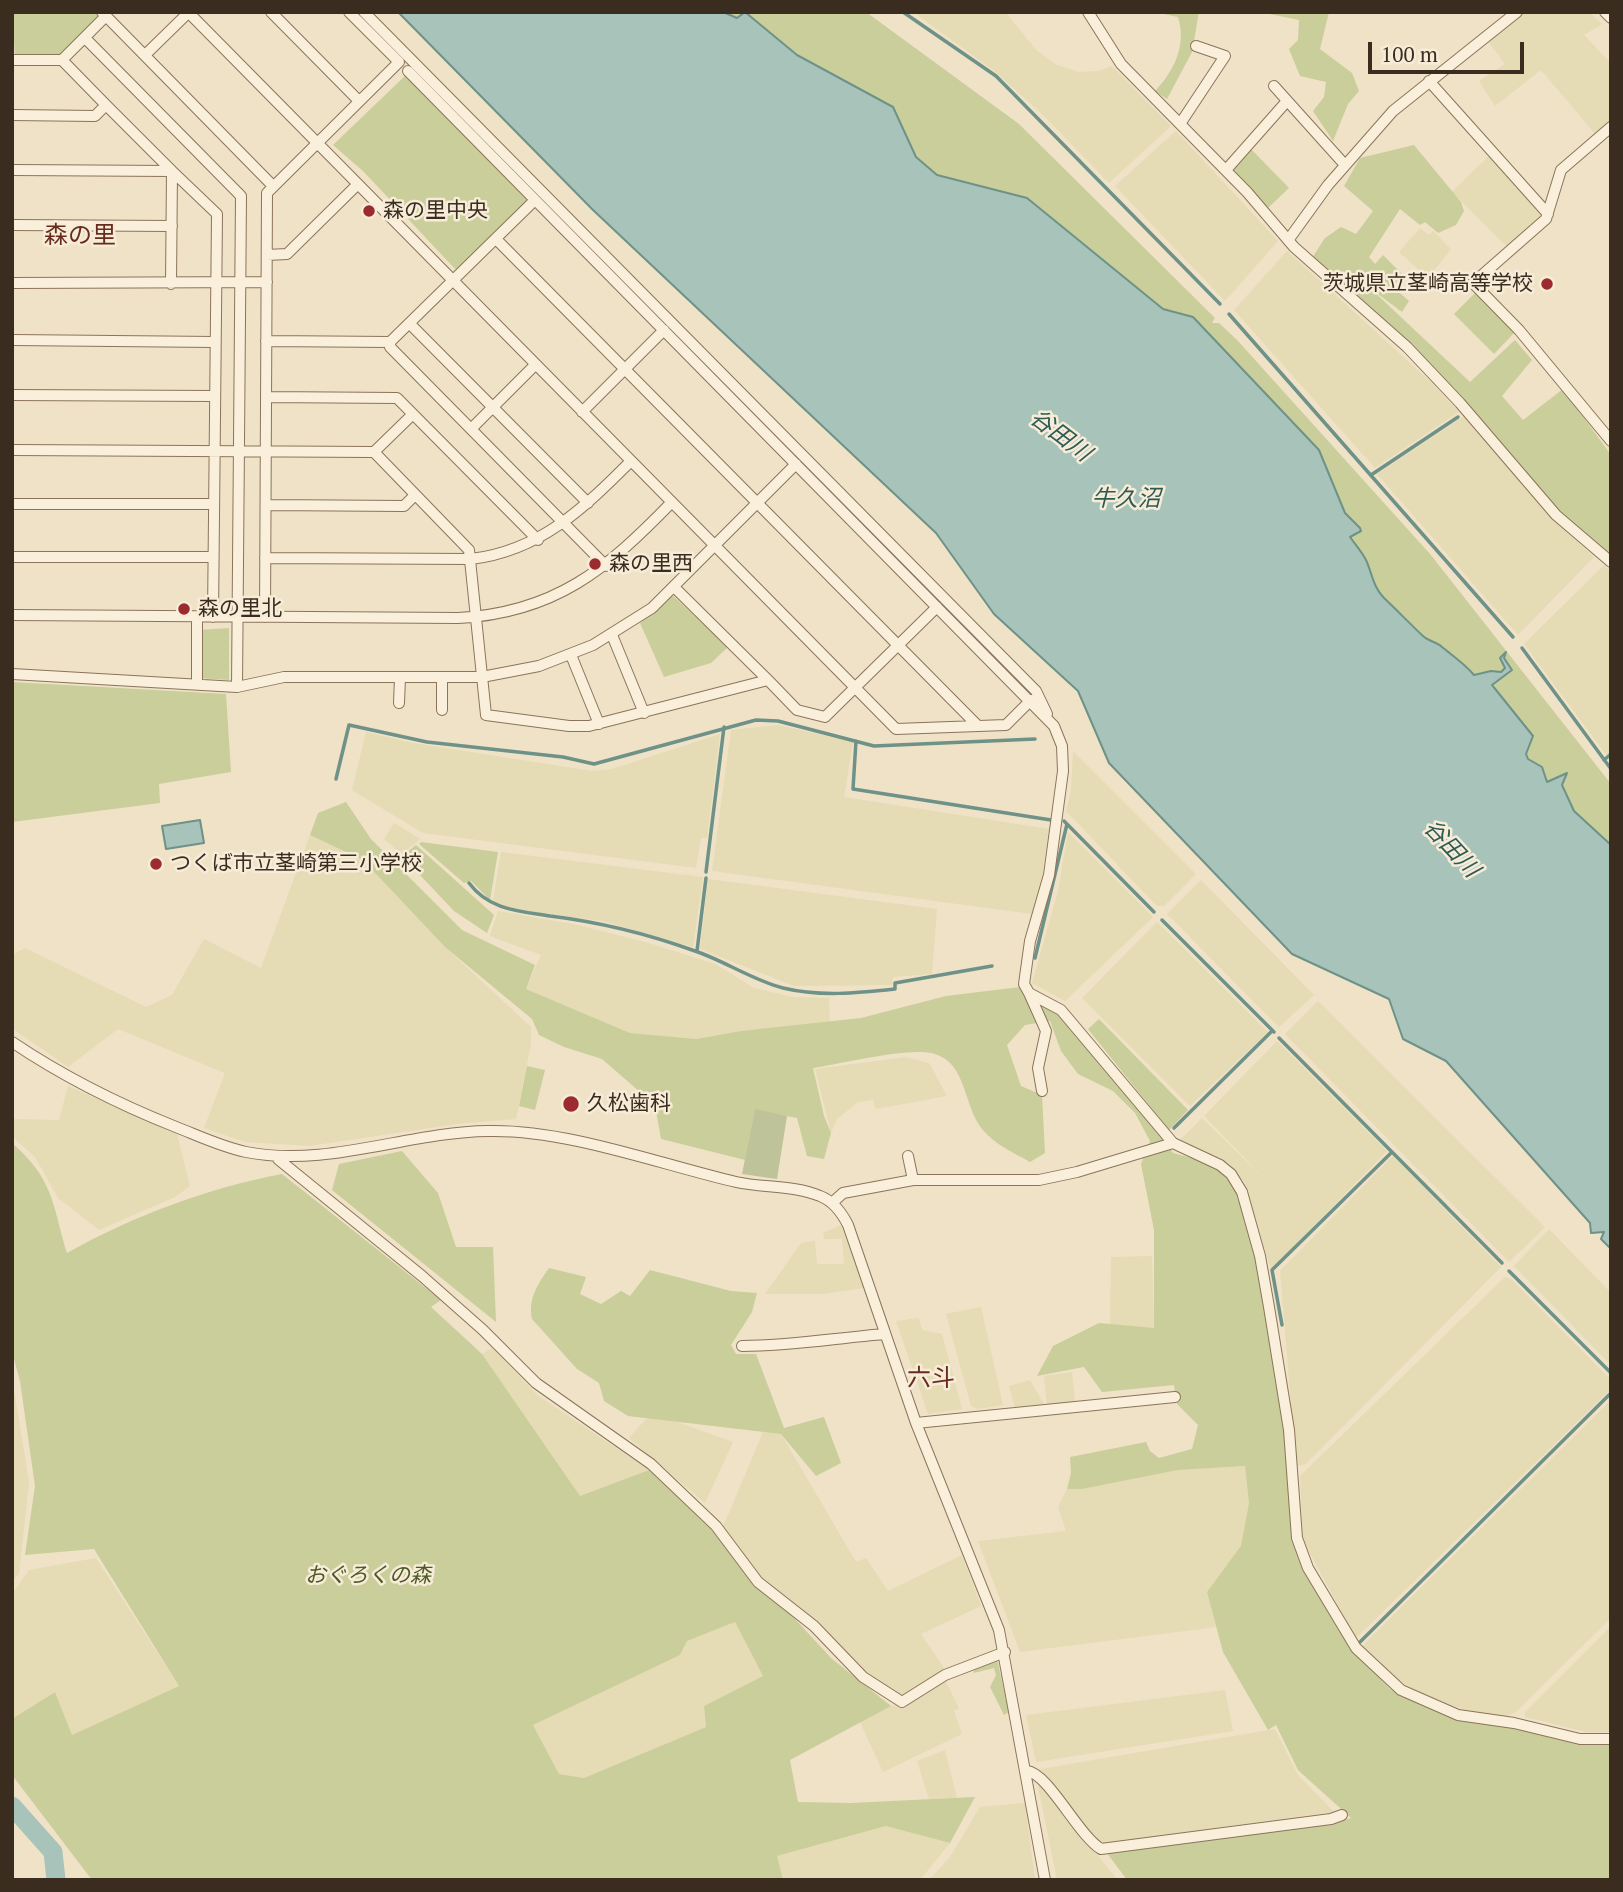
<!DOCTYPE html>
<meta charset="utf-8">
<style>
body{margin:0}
#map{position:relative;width:1623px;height:1892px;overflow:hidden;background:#efe2c7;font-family:"PT Serif",serif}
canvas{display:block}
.frame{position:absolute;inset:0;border:14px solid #3b2c20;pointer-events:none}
.scale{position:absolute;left:1368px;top:42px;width:156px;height:32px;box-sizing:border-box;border:4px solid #3b2c20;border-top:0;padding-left:9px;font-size:21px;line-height:24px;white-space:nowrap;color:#3b2c20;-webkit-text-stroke:5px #f6ecd7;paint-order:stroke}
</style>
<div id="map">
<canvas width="1623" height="1892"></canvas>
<div class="frame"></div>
<div class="scale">100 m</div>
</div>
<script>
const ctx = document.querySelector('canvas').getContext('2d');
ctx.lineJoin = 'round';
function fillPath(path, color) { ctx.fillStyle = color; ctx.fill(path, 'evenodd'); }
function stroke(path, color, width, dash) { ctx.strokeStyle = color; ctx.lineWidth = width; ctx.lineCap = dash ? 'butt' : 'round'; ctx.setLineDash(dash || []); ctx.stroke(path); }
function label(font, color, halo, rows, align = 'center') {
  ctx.font = font + ' "PT Serif","Noto Sans JP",serif'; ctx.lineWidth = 5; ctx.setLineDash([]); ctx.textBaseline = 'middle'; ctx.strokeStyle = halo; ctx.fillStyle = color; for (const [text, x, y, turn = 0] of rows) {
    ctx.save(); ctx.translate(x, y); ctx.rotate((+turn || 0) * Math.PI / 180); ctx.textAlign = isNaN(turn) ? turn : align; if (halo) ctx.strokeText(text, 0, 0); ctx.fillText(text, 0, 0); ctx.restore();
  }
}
fillPath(new Path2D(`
 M913,12H1005L1037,51L1057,65L1079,72L1099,71L1112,66L1171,126L1109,183L1042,114L993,70Z
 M1524,12H1589L1602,24L1584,35L1611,63V122L1596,135L1541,70L1495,106L1479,81L1505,64L1488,41Z
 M1176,131L1278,241L1225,301L1115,186Z
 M1492,153L1544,215L1508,248L1452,192Z
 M1420,228L1429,235L1433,231L1451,249L1428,278L1399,252Z
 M1287,251L1433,384L1459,412L1375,468L1234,310Z
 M1464,416L1555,521L1594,557L1518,635L1377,474Z
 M1604,565L1611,572V753L1607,756L1524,644Z
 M778,725L853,742L844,797L1049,829L1042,879L1032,914L712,871L731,730Z
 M366,732L413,743L592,771L612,769L720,734L707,838H701L696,868L423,833L352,790Z
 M1073,751L1196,874L1164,906H1157L1066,811L1071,790Z
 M394,823L420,839L402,854L384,839Z
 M1068,832L1153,917L1065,1001L1032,983L1058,891Z
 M310,835L363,860L445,947L531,1027V1044L516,1119L457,1124L309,1146L245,1142L204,1128L225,1073L118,1029L68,1067L13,1029L12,955L25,948L146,1007L172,995L204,939L261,968Z
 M501,852L703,877L693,947L603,921L508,909L493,900Z
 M708,879L937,909L932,974L893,977L892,985L794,986L700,949Z
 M1201,880L1314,995L1279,1027L1167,914Z
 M498,911L578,925L649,943L715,964L754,988L793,997L829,998L830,1023L741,1031L696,1039L630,1033L526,989L541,955L490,936Z
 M1157,922L1268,1032L1190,1106L1082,998Z
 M1318,1001L1545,1227L1509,1262L1285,1034Z
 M1277,1041L1387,1151L1271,1270L1245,1183L1229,1163L1178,1142L1202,1118L1268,1182L1204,1116Z
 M906,1057L929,1063L947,1096L876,1109L873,1100L858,1102L837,1119L831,1133L815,1069Z
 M68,1086L177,1134L190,1186L175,1197L99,1230L58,1198L35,1157L12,1136V1119L59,1120Z
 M1393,1156L1501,1267L1306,1464L1296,1466L1280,1271Z
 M841,1225L864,1288L822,1294H765L801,1243L815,1241L817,1264H844L842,1239H824L823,1233Z
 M1549,1229L1611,1293V1365L1514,1266Z
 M1152,1256L1154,1329L1110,1326L1111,1257Z
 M1505,1277L1512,1280L1611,1380V1389L1356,1638L1303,1541L1300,1476Z
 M981,1307L1003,1405L978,1409L971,1406L946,1314Z
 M919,1318L922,1330L942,1334L962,1409L928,1414L896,1321Z
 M492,1348L537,1395L649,1470L580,1496L482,1354Z
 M1072,1372L1075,1402L1047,1405L1044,1376Z
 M12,1377L29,1482L19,1574L12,1580Z
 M1030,1380L1044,1404L1015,1408L1009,1386Z
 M1611,1400V1618L1516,1712L1507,1716H1483L1447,1704L1415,1690L1385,1672L1361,1647Z
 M647,1418L677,1422L733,1442L705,1503L629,1438Z
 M763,1432L781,1434L856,1562L866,1558L888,1591L962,1555L981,1606L921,1634L946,1671L903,1697L863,1671L822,1626L758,1574L723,1527Z
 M1245,1466L1249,1503L1241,1547L1207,1592L1216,1627L1020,1652L978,1541L1066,1531L1058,1507L1067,1489H1082L1178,1470Z
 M96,1558L179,1686L72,1735L55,1692L12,1719V1594L29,1570Z
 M735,1622L763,1676L704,1706L706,1727L584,1778L559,1774L533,1725L680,1655L687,1641Z
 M1611,1626V1732H1586L1525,1717V1712Z
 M945,1680L959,1708L954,1711L962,1734L883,1772L860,1722L891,1706L908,1704Z
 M1225,1690L1233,1731L1036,1762L1026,1715Z
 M1275,1729L1298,1775L1334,1812L1098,1844L1035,1770Z
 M945,1750L957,1798L929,1799L917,1761Z
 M1038,1786H1041L1118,1880H1057Z
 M1025,1803L1035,1880H929L950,1857L980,1807Z
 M887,1826L950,1843L920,1880H783L777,1856Z`), '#e5dbb4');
fillPath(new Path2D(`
 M12,12H95L101,18L63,55H15Z
 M723,12H866L1019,124L1215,318L1212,323H1219L1238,341L1430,554L1611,784V845L1574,811L1560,778L1547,782L1539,765L1528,759L1492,685L1512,670L1504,657L1500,658L1506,668L1501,672L1491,671L1474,675C1464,663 1453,656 1442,647C1437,642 1428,641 1423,636C1410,624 1397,611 1384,598C1373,587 1372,572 1365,559C1361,551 1355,544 1349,537L1361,531L1360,528L1345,513L1319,450L1193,317L1163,309L1027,198L937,175L916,157L893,107L797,54L745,13L737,18Z
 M1154,12H1199L1192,52L1167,99L1155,91C1174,71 1187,45 1178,17Z
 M1260,12H1329L1320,49L1352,73L1359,91L1348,104L1333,141L1313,111L1324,97L1326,82L1300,76L1289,49L1298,40L1299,20Z
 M407,74L529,199L457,271L363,171L333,145Z
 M1414,145L1461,202L1464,211L1456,225L1438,233L1425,222L1420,225L1400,209L1369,257L1375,264L1383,255L1402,274L1393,287L1409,301L1402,312L1370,288L1470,382L1515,340L1532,360L1502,396L1523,420L1563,389L1611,455V558L1578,532L1442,378L1312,258L1325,238L1341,227L1356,234L1373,211L1344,186L1360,158Z
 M1251,149L1289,188L1268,208L1230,170Z
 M1475,293L1515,332L1494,354L1454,314Z
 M672,595L728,647L711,663L664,677L640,623Z
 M229,628V680L199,678V630Z
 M12,682L226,694L231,772L159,784L160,803L12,822Z
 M346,802L371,839L462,930L535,965L526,989L630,1033L696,1039L741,1031L861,1018L946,996L1020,987L1058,1014L1162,1136L1173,1153L1214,1164L1235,1188L1244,1211L1259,1275L1285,1434L1293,1534L1351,1649L1390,1689L1451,1718L1512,1727L1580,1743L1611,1742V1880H1127L1107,1853L1333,1824L1351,1818L1298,1770L1276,1725L1268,1730L1223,1652L1207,1592L1241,1546L1249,1503L1245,1466L1178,1470L1082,1489H1067L1071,1473L1070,1457L1146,1442L1150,1451L1159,1458L1192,1449L1198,1425L1177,1404L1174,1385L1102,1392L1084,1367L1037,1376L1053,1346L1099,1323L1154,1328V1230L1141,1164L1150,1141L1135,1113L1113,1091L1078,1074L1061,1051L1050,1021L1025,1025L1007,1045L1021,1086L1042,1095L1045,1153L1030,1162C1014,1153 994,1144 982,1129C963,1105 967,1064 935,1054C912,1046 840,1064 813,1068L824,1116L831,1133L824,1159L807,1156L797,1118L755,1110L745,1160L661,1139L655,1105L602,1059L564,1047L539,1035L532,1019L445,947L363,860L310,835L318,813Z
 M421,842L498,852L490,900L471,881L464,883L419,844Z
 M416,845L494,915L487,933L454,911L402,856Z
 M1099,1019L1188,1110L1169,1130L1088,1029Z
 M527,1066L545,1070L535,1110L519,1106Z
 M12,1143C54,1180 52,1203 67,1253C133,1216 208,1188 282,1174L441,1300L431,1307L482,1354L580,1496L649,1470L723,1541L831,1658L891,1706L790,1760L798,1802L850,1803L975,1797L950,1843L886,1826L777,1856L783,1880H92L12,1775V1719L55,1692L72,1735L179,1686L94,1549L25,1555L35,1486L20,1381L12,1352ZM735,1622L763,1676L704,1706L706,1727L584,1778L559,1774L533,1725L680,1655L687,1641Z
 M402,1151L438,1193L456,1247H493L496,1322L332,1190L339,1164Z
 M549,1268L586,1277L580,1294L601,1304L621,1291L630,1296L650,1270L731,1291L757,1293L752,1312L731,1345L736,1354H756L784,1428L824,1417L841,1463L816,1476L781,1434L628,1416L604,1401L599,1383L577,1369L532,1319C528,1298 538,1284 549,1268Z
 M997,1659L1009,1712L1004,1715L990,1687L996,1675L994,1668L974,1673L973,1668Z`), '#c9ce9a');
fillPath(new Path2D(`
 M755,1109L787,1116L777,1179L742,1174Z`), '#bfc399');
const water = new Path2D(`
 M398,12H723L737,18L745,12L797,55L893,107L916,157L937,175L1027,198L1163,309L1193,317L1319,450L1345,513L1360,528L1361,531L1350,537C1355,544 1362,552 1366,560C1372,573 1373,587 1384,598C1398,611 1410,624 1423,636C1428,641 1437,642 1442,647C1453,656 1464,663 1474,675L1491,671L1501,672L1505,668L1500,658L1506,652L1504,658L1512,670L1492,685L1533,736L1526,754L1528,759L1542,767L1547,782L1567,773L1562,785L1574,811L1611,845V1249L1601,1239L1604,1232L1591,1233L1590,1223L1446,1061L1403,1039L1389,999L1292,954L1109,763L1078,691L994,614L936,533L593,210Z
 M200,820L204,843L166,849L162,826Z`);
fillPath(water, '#a8c3ba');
stroke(water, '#6e9288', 2);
stroke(new Path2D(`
 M903,12L996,76L1220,304
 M1229,314L1513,637
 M1371,475L1458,417
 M1522,648L1611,769
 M856,741L853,789L1051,820
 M1604,760L1611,754
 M336,779L349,725L427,742L563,757L594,764L756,720L778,721L874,746L1035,739
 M1064,821L1154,912
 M706,872L724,727
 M469,883C489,910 519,911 550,916C599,922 648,934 695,951C725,961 752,980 783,988C820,997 858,993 895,989V983L992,966
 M1162,920L1274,1032
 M697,951L706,878
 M1035,958L1067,824
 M1279,1038L1502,1263
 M1174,1128L1272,1031
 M1509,1271L1611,1373
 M1282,1325L1272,1270L1392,1152
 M1360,1642L1611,1393`), '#6e9288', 3.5);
stroke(new Path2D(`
 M12,1806L53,1852L56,1880`), '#a8c3ba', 19);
const minor = new Path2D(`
 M102,12L273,186
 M188,12L896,729L1006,725L1031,700
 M271,12L359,101
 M364,12L1036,691L1047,714
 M1088,12L1121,64L1247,192L1294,247L1407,347L1460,403L1556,515L1611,562
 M1605,12L1611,18
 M85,38L241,196L237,687
 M145,55L189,12
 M12,60H62L106,105
 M62,60L106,16
 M408,71L1054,726L1062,746L1063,771L1049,875L1030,941L1024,984L1029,993L1061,1010L1173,1143L1220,1165L1231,1174L1242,1192L1260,1256L1269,1307L1289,1430L1297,1538L1308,1568L1356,1648L1401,1690L1458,1715L1514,1723L1580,1739H1611
 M1429,81L1548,214
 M1274,86L1345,165
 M12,115L95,116L106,105L172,171L171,284
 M1180,124L1225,56L1196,46
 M1611,127L1561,170L1546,219L1473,283L1519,330L1611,441
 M12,170L172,171L217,214L213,617
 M1226,170L1287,101
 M12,225L172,226
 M496,239L978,726
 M1289,239L1328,185L1393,111L1517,12
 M267,255L287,254L358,184
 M12,283L267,282
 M410,324L588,503
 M12,340L214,342
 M266,341L390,342L535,200
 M390,342V347L606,566
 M12,395L213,396
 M266,397L397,398L538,540
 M582,412L664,330
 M471,429L535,365
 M12,450L374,452L469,550L486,715L569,726H589L768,680L797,710L825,717L937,607
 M374,452L413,414
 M12,504H213
 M266,505L404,506L415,495
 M12,557H213
 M265,558L471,559C540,551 584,508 631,461
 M674,587L768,680
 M12,615L458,618C555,613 607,569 672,502
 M197,617V683
 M265,617L267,193L399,62L349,12
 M612,635L644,713
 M571,655L599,724
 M12,674L237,687L284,677H482L539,666L593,645L652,608L796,464
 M399,703L400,678
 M442,710V677
 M1029,993L1046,1031L1038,1068L1042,1091
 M12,1042C64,1077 118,1104 176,1127C199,1136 222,1147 246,1152C328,1168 407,1132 488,1131C566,1129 659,1164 736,1182C763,1188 794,1185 820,1196C833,1201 842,1213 848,1225L916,1423L999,1630L1045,1880
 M908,1156L913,1180
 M278,1159L422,1276L483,1330L536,1383L651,1464L716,1526L758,1582L814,1626L863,1677L902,1702L945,1675L1005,1652
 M832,1203L843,1193L913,1180H1039L1077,1172L1173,1143
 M742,1346C791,1346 836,1338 885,1334
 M916,1423L1175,1397
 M1027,1771C1048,1773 1078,1835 1101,1849L1331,1819L1342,1815`);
stroke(minor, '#8b745c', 12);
stroke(minor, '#f9efda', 10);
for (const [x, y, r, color] of [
 [369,211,7,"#9b2b2f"],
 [1547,284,7,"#9b2b2f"],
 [595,564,7,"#9b2b2f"],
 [184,609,7,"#9b2b2f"],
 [156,864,7,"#9b2b2f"],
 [571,1104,9,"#9b2b2f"]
]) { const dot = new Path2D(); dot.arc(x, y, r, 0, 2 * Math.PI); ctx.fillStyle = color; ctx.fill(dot); stroke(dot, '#f6ecd7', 2.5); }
label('21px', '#3b2c20', '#f6ecd7', [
 ["森の里中央",383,211],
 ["茨城県立茎崎高等学校",1533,284,"right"],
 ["森の里西",609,564],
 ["森の里北",198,609],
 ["つくば市立茎崎第三小学校",170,864],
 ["久松歯科",587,1104]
], 'left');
label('italic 21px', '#4d5826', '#f6ecd7', [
 ["おぐろくの森",368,1576]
]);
label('italic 23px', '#2f5b57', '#f6ecd7', [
 ["谷田川",1060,436,37],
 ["牛久沼",1126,499],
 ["谷田川",1451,849,47]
]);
label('24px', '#682c1f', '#f6ecd7', [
 ["森の里",80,236],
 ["六斗",931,1379]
]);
</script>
